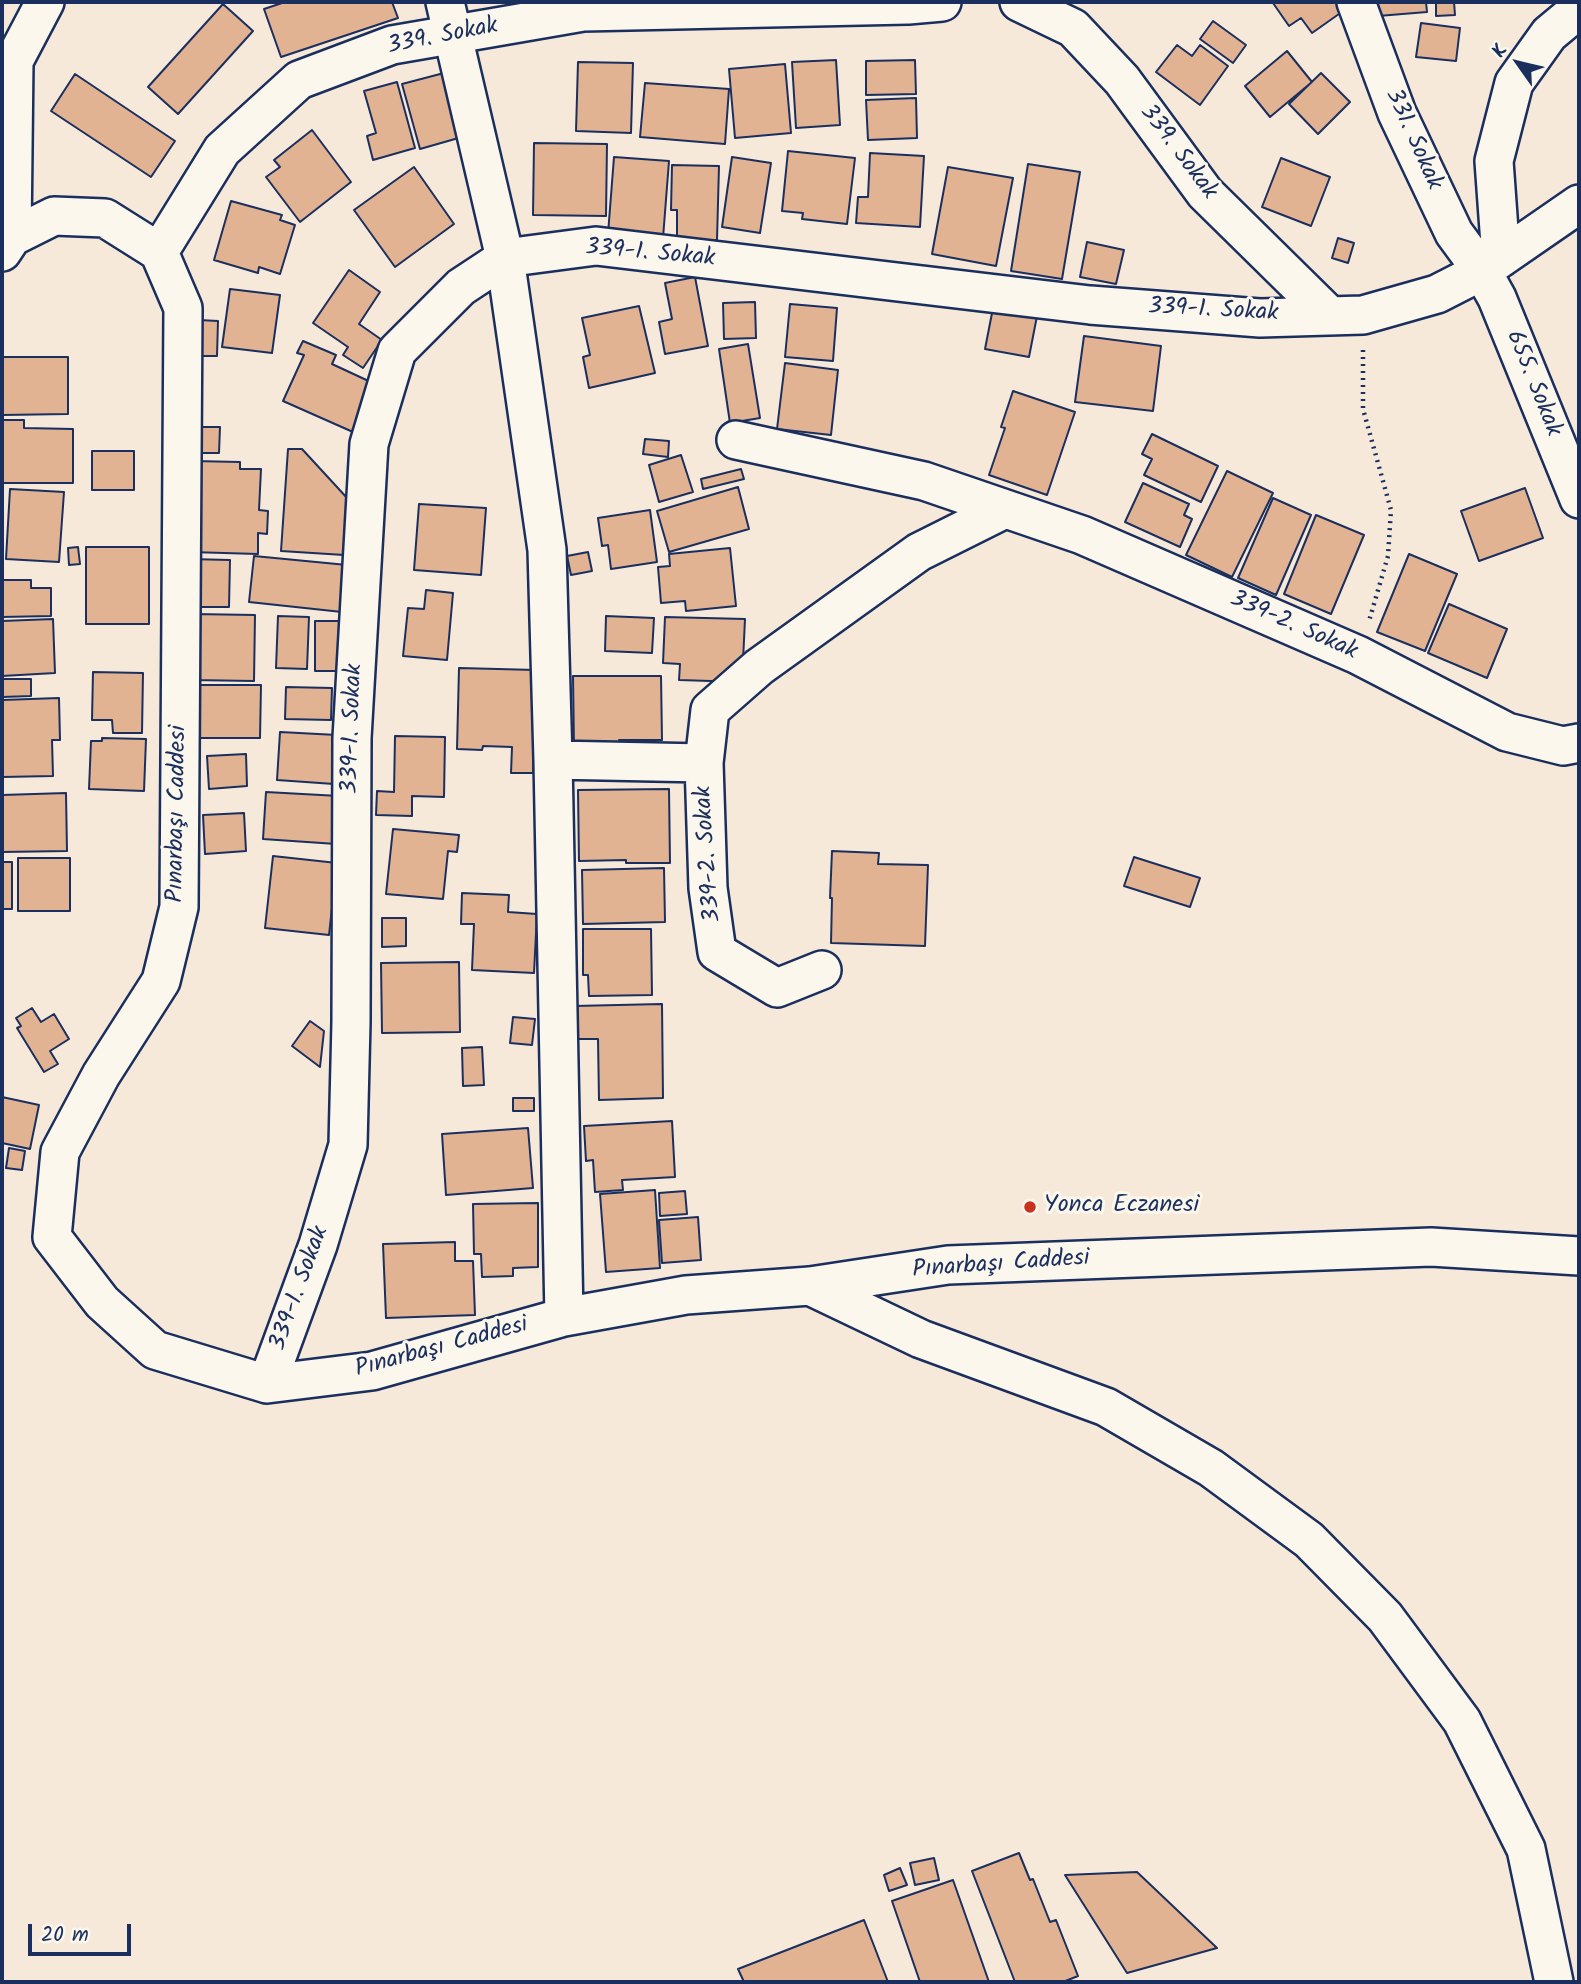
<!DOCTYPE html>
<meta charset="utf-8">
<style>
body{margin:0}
#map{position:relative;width:1581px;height:1984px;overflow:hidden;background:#f6e9da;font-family:Kalam,sans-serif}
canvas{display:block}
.frame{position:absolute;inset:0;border:4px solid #1b2f5e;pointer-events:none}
.north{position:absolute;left:1483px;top:28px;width:70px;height:70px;-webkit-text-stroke:5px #fbf7ec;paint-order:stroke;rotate:304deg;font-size:19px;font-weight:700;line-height:28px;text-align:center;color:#1b2f5e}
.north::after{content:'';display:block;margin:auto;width:24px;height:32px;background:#1b2f5e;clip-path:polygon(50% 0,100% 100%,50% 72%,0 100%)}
.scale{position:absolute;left:28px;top:1924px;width:103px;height:32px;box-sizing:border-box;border:4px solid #1b2f5e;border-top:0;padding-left:9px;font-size:21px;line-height:24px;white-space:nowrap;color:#1b2f5e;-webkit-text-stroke:5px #fbf7ec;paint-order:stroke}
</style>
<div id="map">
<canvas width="1581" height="1984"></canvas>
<div class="frame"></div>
<div class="north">K</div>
<div class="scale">20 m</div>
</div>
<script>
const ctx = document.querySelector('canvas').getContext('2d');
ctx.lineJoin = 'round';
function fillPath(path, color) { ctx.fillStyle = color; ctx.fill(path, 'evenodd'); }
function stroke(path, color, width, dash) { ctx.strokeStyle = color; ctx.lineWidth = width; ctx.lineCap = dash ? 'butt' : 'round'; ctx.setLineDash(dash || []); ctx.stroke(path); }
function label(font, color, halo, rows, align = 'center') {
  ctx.font = font + ' Kalam,sans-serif'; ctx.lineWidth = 6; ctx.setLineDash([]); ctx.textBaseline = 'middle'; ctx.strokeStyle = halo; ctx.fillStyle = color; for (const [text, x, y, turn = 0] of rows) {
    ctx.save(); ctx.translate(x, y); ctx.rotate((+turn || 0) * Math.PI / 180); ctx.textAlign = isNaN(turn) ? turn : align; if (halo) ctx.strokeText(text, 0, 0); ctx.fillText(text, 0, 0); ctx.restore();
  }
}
const building = new Path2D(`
 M285,2H392L398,18L281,57L264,9Z
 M1274,2H1341L1346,9L1312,33L1301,18L1289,26L1273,3Z
 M1377,2H1426L1427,12L1378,16Z
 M1436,2H1454L1455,15L1436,16Z
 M223,4L253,31L178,114L148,87Z
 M1213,21L1246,45L1233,63L1200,39Z
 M1421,23L1460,28L1456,61L1416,57Z
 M1177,45L1192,56L1200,45L1228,66L1200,105L1156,72Z
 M1287,51L1312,82L1270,117L1245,86Z
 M836,60L840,125L796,128L792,62Z
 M915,60L916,94L866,95V61Z
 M578,62L633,63L631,133L576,131Z
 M785,64L791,133L735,138L729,69Z
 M444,73L462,137L420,149L402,84Z
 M1321,73L1350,102L1318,134L1289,104Z
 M75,74L175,141L151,177L51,111Z
 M397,82L415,148L373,160L367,136L376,133L364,91Z
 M645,83L729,89L725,144L640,137Z
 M916,98L917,138L868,140L866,100Z
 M312,130L351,182L300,222L266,177L280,167L274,160Z
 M534,143L607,144L606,216L533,215Z
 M788,151L855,158L847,224L802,219L803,213L782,211Z
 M870,153L924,156L920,227L856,223L858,197H868Z
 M614,157L669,161L663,238L608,234Z
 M732,157L771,163L760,233L722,227Z
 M1281,158L1330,177L1311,226L1262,207Z
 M1028,164L1080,172L1062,279L1011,271Z
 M672,165L719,166L717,240H677V210H671Z
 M414,167L454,224L395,267L354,210Z
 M948,167L1013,178L996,266L932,254Z
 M231,201L282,215L280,220L295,225L280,274L259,267L258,273L214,260Z
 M1338,238L1354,243L1348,263L1332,258Z
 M1087,242L1124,250L1116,284L1080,277Z
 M349,270L380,292L359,324L382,340L363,368L343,355L348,347L313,323Z
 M695,277L708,346L665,354L659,322L672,319L665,283Z
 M230,289L280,295L272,353L222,347Z
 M755,302L756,338L724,339L723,303Z
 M790,304L837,308L833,361L785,357Z
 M639,306L655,373L589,388L583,357L590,355L582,318Z
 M993,308L1037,316L1029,357L985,349Z
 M199,320L218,321L217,356H199Z
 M1084,336L1161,346L1153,411L1075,402Z
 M303,341L336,355L332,364L375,384L353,432L283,401L304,355L297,353Z
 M748,344L760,418L730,423L719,349Z
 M2,357H68V414L2,415Z
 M785,363L838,370L831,435L777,429Z
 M1013,391L1075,412L1047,495L989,475L1005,428L1001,427Z
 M2,420H24V428L73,429V483H2Z
 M202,427H220L219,453H202Z
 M1152,434L1218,466L1201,502L1144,475L1152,459L1142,454Z
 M645,439L669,441L668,457L643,454Z
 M288,449H302L348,499L344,555L281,551Z
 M92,451H134V490H92Z
 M681,455L693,492L659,502L649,465Z
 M193,461L240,462V469H261L259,510L268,511L267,534L258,533V554L190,552Z
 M741,469L744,479L703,489L701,479Z
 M1227,471L1273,493L1232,577L1186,555Z
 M1143,483L1189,504L1184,515L1192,519L1180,547L1125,522Z
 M738,487L749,529L669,552L657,511Z
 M1525,488L1543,538L1479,561L1461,511Z
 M10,489L64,492L59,562L6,559Z
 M1273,498L1311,515L1276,595L1238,578Z
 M419,504L486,508L481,575L414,570Z
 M650,510L657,562L611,569L608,545L602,546L598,518Z
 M1316,515L1364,535L1331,614L1284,594Z
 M78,547L80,564L69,565L68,548Z
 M86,547H149V624H86Z
 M730,548L736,606L686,611L685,601L661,603L658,567L670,566L669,554Z
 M588,552L592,571L571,575L567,556Z
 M1409,554L1457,574L1425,651L1377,632Z
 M254,556L347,565L342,612L249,602Z
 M189,559L230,560L229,607H189Z
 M2,580H31V588H51V616L2,617Z
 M426,590L453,593L447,660L403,656L408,608L424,609Z
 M1449,604L1507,629L1487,678L1428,653Z
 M193,614L255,615L254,681L192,680Z
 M278,616L309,617L307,669L276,668Z
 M606,616L654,618L652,653L605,651Z
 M665,617L745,619L742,682L679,680L680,664L663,663Z
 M53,619L55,673L2,676V621Z
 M315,621H345V671H315Z
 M459,668L536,670L533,773H511L512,747L483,746L482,750L457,749Z
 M93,672L143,673L142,733H113L112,720H92Z
 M573,676H661L662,740H619L620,747L574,748Z
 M2,679H31V696L2,697Z
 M196,685H261L260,738H195Z
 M286,687L332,688L331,720L285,719Z
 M59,698L60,740H52L53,776L2,777V700Z
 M280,732L337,735L334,784L277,780Z
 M395,736L445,737L444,797L412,796V816L376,815L377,791L394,792Z
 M102,738L146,739L144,791L89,789L91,741H102Z
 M246,754L247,786L209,789L207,756Z
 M669,789L670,863H626V860L579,861L578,790Z
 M266,792L339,796L336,844L263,839Z
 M66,793L67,851L2,852V795Z
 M244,813L246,851L205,854L203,815Z
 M393,829L459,835L457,852L448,851L443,899L386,894Z
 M832,851L879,853L878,864L928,865L925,946L831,943L832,898H830Z
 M273,856L337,863L329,935L265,928Z
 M1134,857L1200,878L1190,907L1124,886Z
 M18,858H70V911H18Z
 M2,862H12V909H2Z
 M664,868L665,922L583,924L582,870Z
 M462,893L509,895L508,912L537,914L534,973L472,970L474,924H461Z
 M382,918H406V946L382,947Z
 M583,929H651L652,995L589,996L588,975H583Z
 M459,962L460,1032L382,1033L381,963Z
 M662,1004L663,1098L599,1100L598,1039H575L574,1006Z
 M32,1008L41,1022L54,1014L69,1039L50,1051L58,1064L44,1072L17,1028L21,1026L16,1018Z
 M513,1017L535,1019L532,1045L510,1043Z
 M310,1021L324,1031L320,1067L292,1046Z
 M482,1047L484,1085L463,1086L462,1048Z
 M2,1097L39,1105L30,1149L2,1143Z
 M513,1098H534V1111H513Z
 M672,1121L675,1177L622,1180L623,1190L595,1192L593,1160L586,1161L584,1126Z
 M528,1128L533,1188L446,1195L442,1134Z
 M9,1148L25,1151L22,1170L6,1168Z
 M655,1190L660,1268L606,1272L600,1194Z
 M685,1191L687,1214L660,1216L659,1193Z
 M538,1203V1267L513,1268V1276L482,1277L481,1254H474L473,1204Z
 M698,1217L701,1260L662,1263L659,1220Z
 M455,1242V1261H473L475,1315L386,1318L383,1244Z
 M1019,1853L1030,1880L1033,1879L1050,1922L1056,1920L1078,1976L1063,1982H1015L972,1871Z
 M934,1858L939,1880L915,1885L910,1863Z
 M900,1868L907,1885L889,1891L884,1875Z
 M1137,1872L1217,1948L1127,1973L1065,1875Z
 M953,1880L989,1982H920L892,1901Z
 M864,1920L888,1982H744L738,1969Z`);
fillPath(building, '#e2b393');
stroke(building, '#1b2f5e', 2);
const minor = new Path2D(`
 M445,2L505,258L547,550L553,760L564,1317
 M1019,2L1073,28L1122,80L1205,193L1330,316
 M1356,2L1397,113L1454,233L1482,271L1497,298L1579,499
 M12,237L14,61L45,2
 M2,252L12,237L54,216L105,218L159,252L183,308L179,907L161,981L101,1075L60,1152L52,1237L102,1302L155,1350L267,1384L372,1371L564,1317L686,1295L810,1286L948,1265L1431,1247L1579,1256
 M159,252L222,150L299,80L392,45L583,12L908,5L942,2
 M1501,258L1494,161L1514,83L1549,34L1579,9
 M736,440L924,481L1082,535L1358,655L1507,732L1563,746L1579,743
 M553,760L704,763
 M822,970L777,988L717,952L708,888L704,763L710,710L759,667L919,552L1005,509
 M810,1286L921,1339L1106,1407L1211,1468L1309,1540L1385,1617L1462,1721L1526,1849L1554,1982
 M267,1384L318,1245L348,1145L351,1022L352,738L369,444L397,351L461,287L505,258L596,246L1090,305L1260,318L1363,315L1437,294L1482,271L1579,204`);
stroke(minor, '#1b2f5e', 42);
stroke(new Path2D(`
 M1363,350V409L1391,510L1388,556L1369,621`), '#1b2f5e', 4.5, [2, 5]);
stroke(minor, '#fbf7ec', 37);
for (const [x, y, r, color] of [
 [1030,1207,7,"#c8321e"]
]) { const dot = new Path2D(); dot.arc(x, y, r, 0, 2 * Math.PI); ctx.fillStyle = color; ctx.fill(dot); stroke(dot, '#fbf7ec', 2.5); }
label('24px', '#1b2f5e', '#fbf7ec', [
 ["339. Sokak",443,38,-11],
 ["331. Sokak",1412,140,66],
 ["339. Sokak",1177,153,53],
 ["339-1. Sokak",650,255,5],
 ["339-1. Sokak",1213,312,3],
 ["655. Sokak",1532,384,68],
 ["339-2. Sokak",1293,627,24],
 ["339-1. Sokak",354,729,-88],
 ["Pınarbaşı Caddesi",179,814,-89],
 ["339-2. Sokak",710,854,-94],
 ["Pınarbaşı Caddesi",1001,1266,-4],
 ["339-1. Sokak",301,1289,-70],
 ["Pınarbaşı Caddesi",442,1349,-15]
]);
label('24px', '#1b2f5e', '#fbf7ec', [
 ["Yonca Eczanesi",1044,1207]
], 'left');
</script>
